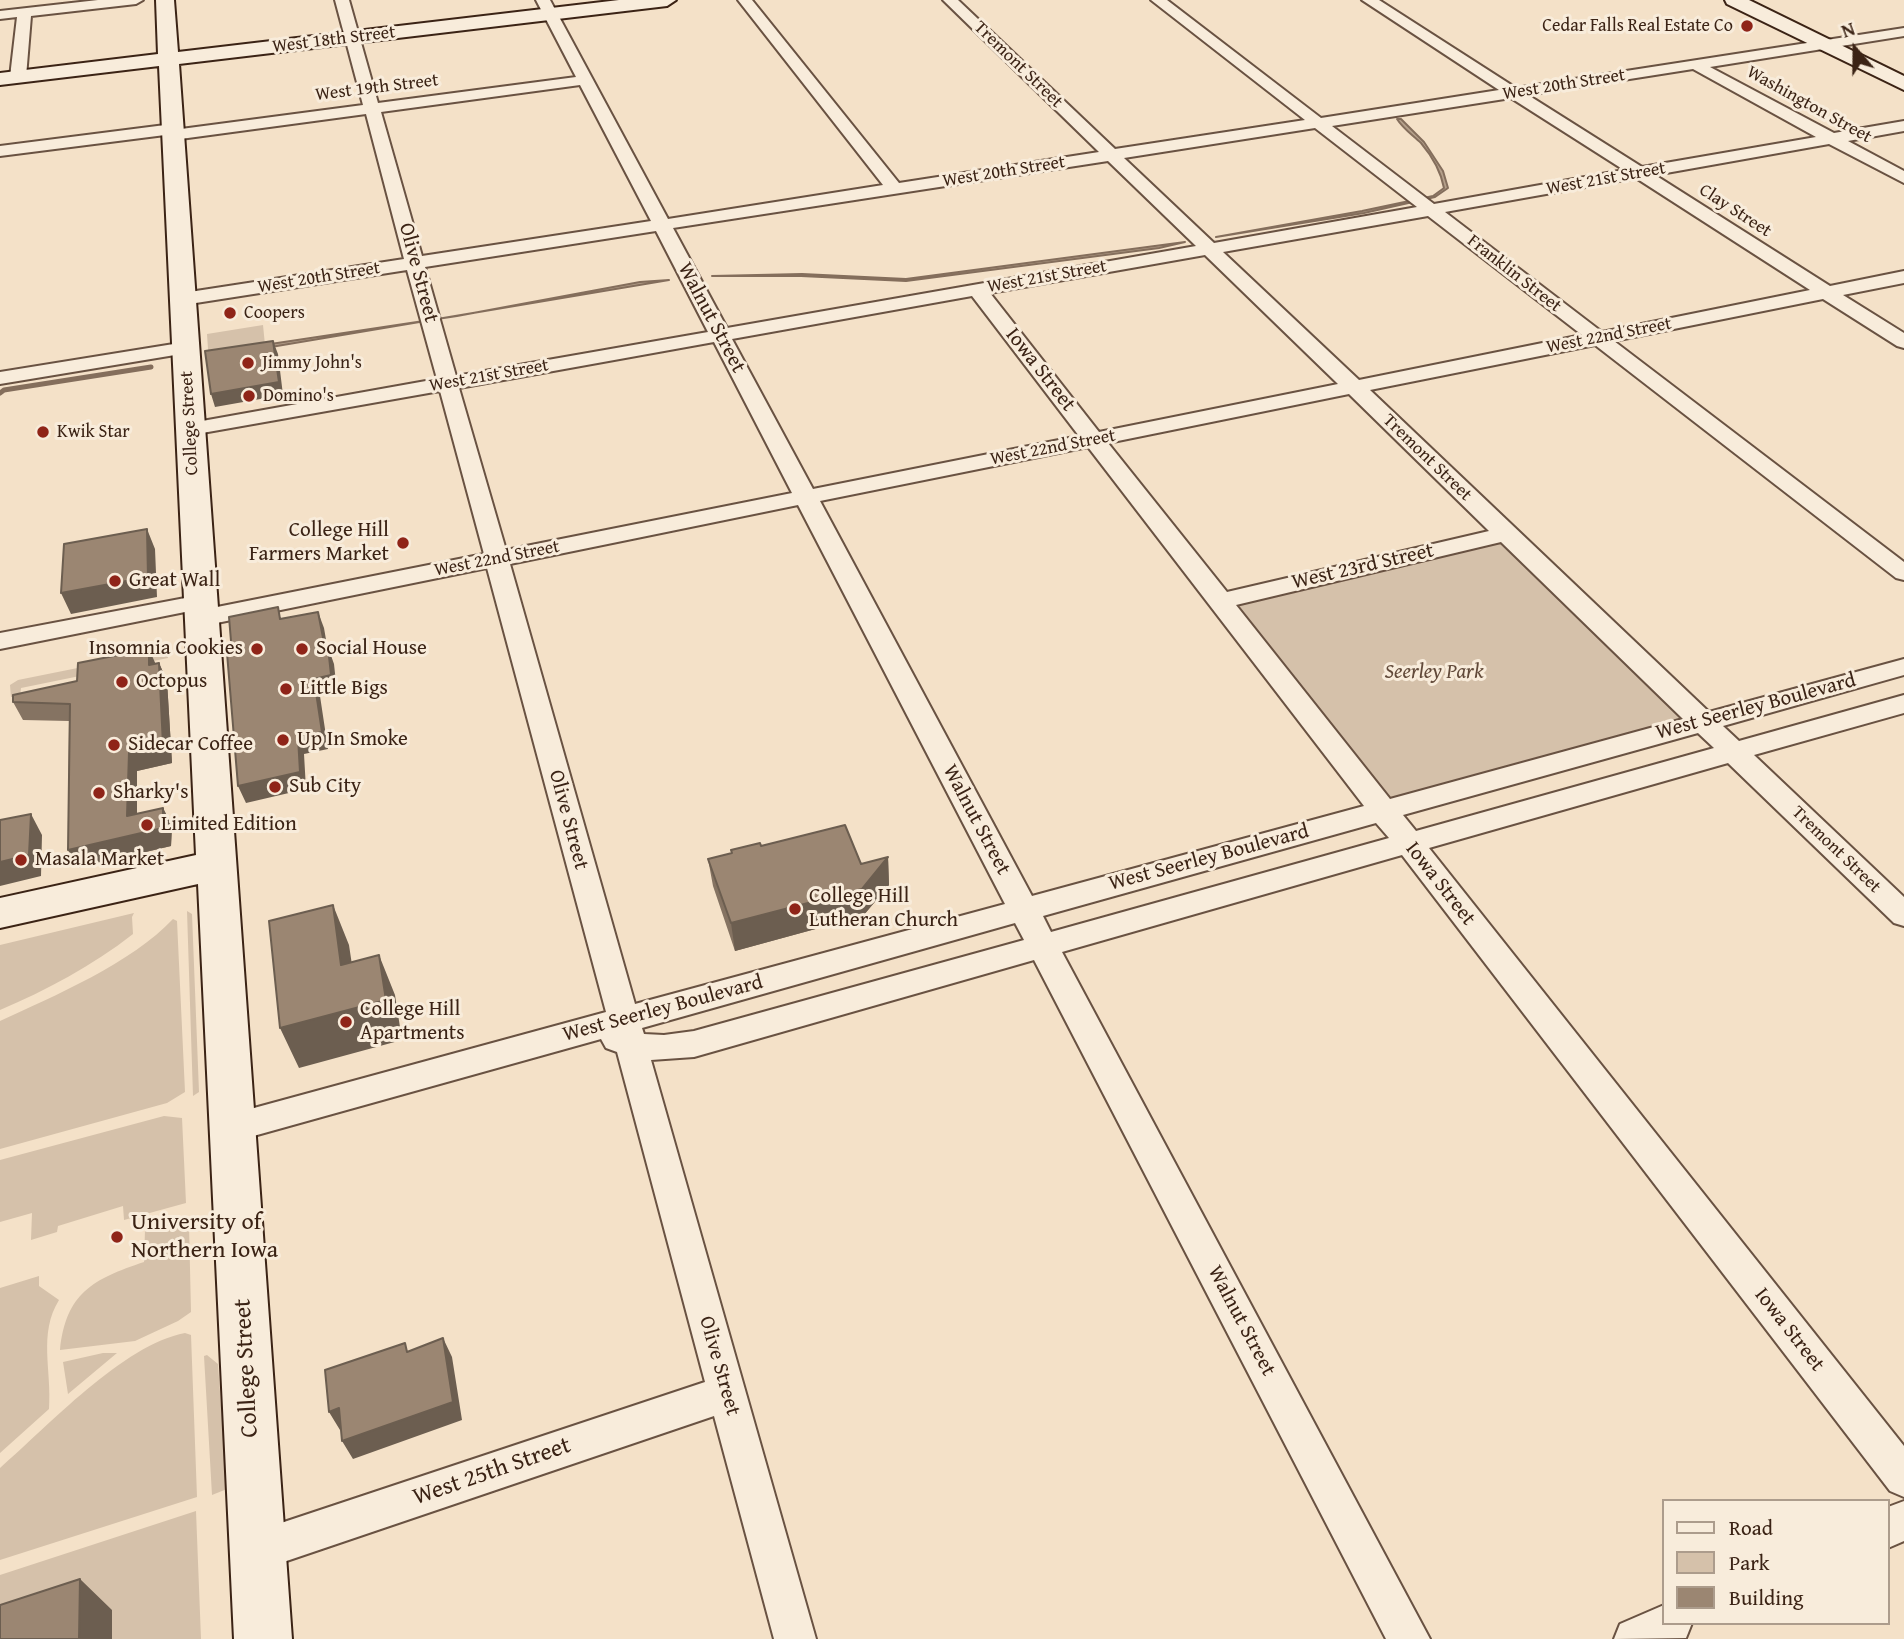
<!DOCTYPE html>
<style>
body{margin:0}
#map{position:relative;width:1904px;height:1639px;overflow:hidden;background:#f4e1c8;font-family:"Gentium Book Plus",serif}
canvas{display:block}
.legend{position:absolute;left:1662px;top:1499px;width:228px;height:126px;box-sizing:border-box;background:#f8ecdb;border:2px solid #ac9c8c;margin:0;padding:9px 12px;list-style:none;font-size:21px;color:#3b2315}
.legend li{display:flex;align-items:center;gap:14px;height:35px}
.legend b{width:35px;border:2px solid #ac9c8c}
.north{position:absolute;left:1820px;top:14px;width:70px;height:70px;-webkit-text-stroke:5px #f8ecdb;paint-order:stroke;rotate:340deg;font-size:19px;font-weight:700;line-height:28px;text-align:center;color:#3b2315}
.north::after{content:'';display:block;margin:auto;width:24px;height:32px;background:#3b2315;clip-path:polygon(50% 0,100% 100%,50% 72%,0 100%)}
</style>
<div id="map">
<canvas width="1904" height="1639"></canvas>
<ul class="legend">
<li><b style="height:9px;background:#f8ecdb"></b>Road</li>
<li><b style="height:19px;background:#d5c1aa"></b>Park</li>
<li><b style="height:19px;background:#9b8672"></b>Building</li>
</ul>
<div class="north">N</div>
</div>
<script>
const ctx = document.querySelector('canvas').getContext('2d');
ctx.lineJoin = 'round';
function fillPath(path, color) { ctx.fillStyle = color; ctx.fill(path, 'evenodd'); }
function stroke(path, color, width, dash) { ctx.strokeStyle = color; ctx.lineWidth = width; ctx.lineCap = dash ? 'butt' : 'round'; ctx.setLineDash(dash || []); ctx.stroke(path); }
function label(font, color, halo, rows, align = 'center') {
  ctx.font = font + ' "Gentium Book Plus",serif'; ctx.lineWidth = 6; ctx.setLineDash([]); ctx.textBaseline = 'middle'; ctx.strokeStyle = halo; ctx.fillStyle = color; for (const [text, x, y, turn = 0] of rows) {
    ctx.save(); ctx.translate(x, y); ctx.rotate((+turn || 0) * Math.PI / 180); ctx.textAlign = isNaN(turn) ? turn : align; if (halo) ctx.strokeText(text, 0, 0); ctx.fillText(text, 0, 0); ctx.restore();
  }
}
fillPath(new Path2D(`
 M263,325L266,355L209,364L207,334Z
 M1506,534L1703,722L1383,810L1220,601Z
 M167,650L168,658L21,688L20,697H11L10,685L18,680Z
 M187,911L192,914L199,1092L193,1096Z
 M134,913L132,917L133,934C92,966 47,990 0,1010V945Z
 M173,919L177,921L185,1092L167,1103L0,1149V1021C54,996 132,963 173,919Z
 M164,1116L182,1118L186,1203L124,1220L123,1206L58,1226L57,1232L31,1240L32,1213L0,1222V1160Z
 M174,1216H180L189,1225L191,1312L178,1321L135,1341L60,1350C66,1293 93,1279 144,1262L145,1230L149,1225Z
 M39,1276V1286L59,1300C38,1334 52,1370 49,1409L0,1453V1288Z
 M185,1333L191,1335L197,1497L0,1560V1468C47,1427 124,1344 185,1333Z
 M103,1353H117L68,1394L63,1362Z
 M207,1355L218,1364L227,1489L212,1495L204,1356Z
 M196,1511L201,1639H112V1611L0,1639V1575Z`), '#d5c1aa');
const water = new Path2D(`
 M1397,119H1401L1424,142L1443,171L1448,188L1435,197L1364,213L1216,237L1362,211L1433,196L1444,188C1441,172 1432,156 1421,143C1413,135 1404,130 1397,119Z
 M1185,242L1159,248L906,281L801,276H712L802,274L906,279Z
 M669,280L265,348L264,345L457,316L640,282Z`);
fillPath(water, '#b5a08b');
stroke(water, '#846e5c', 2);
stroke(new Path2D(`
 M0,393L4,390L151,367`), '#846e5c', 5);
const street = new Path2D(`
 M98,0H143L136,4L31,16L26,77L18,82L13,80L10,77L17,17L0,19V11Z
 M335,0H349L378,103L576,77L536,0H550L668,219L883,185L738,0H752L899,183L1099,152L943,0H958L1115,149L1305,120L1151,0H1167L1321,118L1499,90L1362,0H1379L1516,88L1904,28V36L1710,67L1834,133L1904,121V131L1848,141L1904,171V183L1829,144L1655,175L1830,286L1904,271V283L1843,295L1904,333V348L1897,346L1823,299L1614,341L1904,562V580L1896,578L1595,345L1370,390L1709,712L1904,659V675L1723,726L1739,741L1904,695V713L1754,755L1904,897V926L1894,923L1728,763L1429,848L1904,1446V1497L1890,1491L1402,855L1062,952L1430,1639H1386L1034,960L694,1057L651,1060L816,1639H774L714,1416L257,1571L243,1565L237,1551L243,1537L257,1531L705,1382L617,1052L606,1048L601,1039L232,1142L220,1138L215,1128L220,1118L232,1114L606,1012L487,568L202,626L193,623L190,618L193,613L202,610L484,554L440,391L191,435L183,434L180,429L183,424L191,423L437,379L407,270L183,305L174,299L183,293L404,259L366,114L173,140L165,135L0,156V146L173,124L181,129L363,105ZM1693,69L1816,137L1642,167L1528,95ZM580,85L651,221L422,256L381,112ZM1511,98L1624,170L1434,204L1332,126ZM1315,128L1417,207L1214,243L1124,158ZM1108,161L1196,246L727,328L673,228ZM1636,178L1810,290L1602,332L1445,212ZM1428,216L1582,335L1359,380L1223,252ZM656,231L708,332L456,376L425,267ZM1205,255L1338,384L1099,432L990,293ZM972,296L1079,436L813,489L732,339ZM714,342L792,493L506,550L459,388ZM1349,394L1489,531L1227,592L1108,443ZM1088,447L1364,806L1032,896L820,501ZM798,505L1005,904L635,1004L510,564ZM1501,542L1683,719L1390,799L1236,605ZM1698,733L1714,748L1416,831L1403,815ZM1376,823L1389,838L1051,932L1043,916ZM1015,923L1024,940L694,1031L664,1035L644,1034L642,1028Z
 M186,342L193,344L196,348L193,352L0,384V372Z
 M201,595L210,597L213,602L210,607L0,649V633Z
 M1904,1501V1541L1888,1548V1507Z
 M1664,1605V1623H1692L1686,1638L1614,1639L1620,1624Z`);
const secondary = new Path2D(`
 M156,0H174L178,52L619,0H676L667,6L179,64L292,1639H234L198,884L0,928V898L196,855L159,66L0,85V73L158,54Z
 M1725,0H1749L1904,76V90L1727,4Z`);
stroke(street, '#695242', 4);
stroke(secondary, '#3b2315', 4);
fillPath(street, '#f8ecdb');
fillPath(secondary, '#f8ecdb');
fillPath(new Path2D(`
 M159,663L167,681L172,763L137,771V814L163,808L172,826L171,846L78,868L68,850L69,721L23,720L13,702Z
 M761,846L861,864L888,857L889,885L863,916L735,951L713,886L708,859Z`), '#857362');
fillPath(new Path2D(`
 M273,341L278,354L283,395L215,407L211,394Z
 M147,529L155,549L157,597L71,614L61,593Z
 M318,612L324,628L329,657L328,647L334,664L337,692L320,696L328,749L304,754L306,789L246,803L238,786L298,737L314,679L325,648Z
 M149,649L157,667L149,665Z
 M159,663L167,681L172,763L137,771V834L127,816L129,753Z
 M163,808L172,826L171,846L78,868L68,850Z
 M31,814L42,835L41,876L0,886V862Z
 M888,857L889,885L863,916L735,951L731,923Z
 M333,905L349,945L358,1005L341,965Z
 M379,955L395,995L402,1040L299,1068L280,1028Z
 M443,1338L452,1357L462,1420L353,1459L342,1441Z
 M339,1408L349,1426L340,1430L329,1412Z
 M80,1579L112,1610V1639H79Z`), '#6c5e50');
const building = new Path2D(`
 M273,341L279,382L211,394L205,351Z
 M147,529L148,577L61,593L64,544Z
 M278,607L280,619L318,612L325,648L328,647L331,675L314,679L322,732L298,737L300,772L238,786L227,653H232L229,617Z
 M149,649V665L159,663L163,745L129,753L127,816L163,808V828L68,850L70,704L13,702V695L77,681L78,663Z
 M31,814L29,855L0,862V820Z
 M845,825L861,864L888,857L862,889L731,923L708,859L732,853L731,850L760,843L761,846Z
 M333,905L341,965L379,955L386,1000L280,1028L269,921Z
 M443,1338L453,1402L342,1441L339,1408L329,1412L325,1370L405,1343L407,1352Z
 M80,1579L79,1639H0V1605Z`);
fillPath(building, '#9b8672');
stroke(building, '#6c5e50', 2);
for (const [x, y, r, color] of [
 [1747,26,7,"#8f2418"],
 [230,313,7,"#8f2418"],
 [248,363,7,"#8f2418"],
 [249,396,7,"#8f2418"],
 [43,432,7,"#8f2418"],
 [403,543,7,"#8f2418"],
 [115,581,7,"#8f2418"],
 [257,649,7,"#8f2418"],
 [302,649,7,"#8f2418"],
 [122,682,7,"#8f2418"],
 [286,689,7,"#8f2418"],
 [283,740,7,"#8f2418"],
 [114,745,7,"#8f2418"],
 [275,787,7,"#8f2418"],
 [99,793,7,"#8f2418"],
 [147,825,7,"#8f2418"],
 [21,860,7,"#8f2418"],
 [795,909,7,"#8f2418"],
 [346,1022,7,"#8f2418"],
 [117,1237,7,"#8f2418"]
]) { const dot = new Path2D(); dot.arc(x, y, r, 0, 2 * Math.PI); ctx.fillStyle = color; ctx.fill(dot); stroke(dot, '#f8ecdb', 2.5); }
label('18px', '#3b2315', '#f8ecdb', [
 ["Cedar Falls Real Estate Co",1733,26,"right"],
 ["Coopers",244,313],
 ["Jimmy John's",262,363],
 ["Domino's",263,396],
 ["Kwik Star",57,432]
], 'left');
label('18px', '#3b2315', '#f8ecdb', [
 ["West 18th Street",334,40,-7],
 ["Tremont Street",1018,65,44],
 ["West 20th Street",1564,85,-9],
 ["West 19th Street",377,88,-7],
 ["Washington Street",1809,105,29],
 ["West 20th Street",1004,172,-9],
 ["West 21st Street",1606,179,-10],
 ["Clay Street",1735,211,33],
 ["Franklin Street",1514,274,38],
 ["West 21st Street",1047,277,-10],
 ["West 20th Street",319,278,-9],
 ["West 22nd Street",1609,336,-11],
 ["West 21st Street",489,376,-10],
 ["College Street",190,423,-93],
 ["West 22nd Street",1053,448,-11],
 ["Tremont Street",1427,458,44],
 ["West 22nd Street",497,559,-11],
 ["Tremont Street",1836,850,44]
]);
label('21px', '#3b2315', '#f8ecdb', [
 ["Olive Street",418,273,75],
 ["Walnut Street",711,318,62],
 ["Iowa Street",1040,370,52],
 ["West 23rd Street",1363,567,-13],
 ["West Seerley Boulevard",1756,707,-15],
 ["Olive Street",568,820,75],
 ["Walnut Street",976,820,62],
 ["West Seerley Boulevard",1209,858,-15],
 ["Iowa Street",1440,884,52],
 ["West Seerley Boulevard",663,1009,-15],
 ["Walnut Street",1241,1321,62],
 ["Iowa Street",1789,1330,52],
 ["Olive Street",719,1366,74]
]);
label('21px', '#3b2315', '#f8ecdb', [
 ["College Hill",389,531,"right"],
 ["Farmers Market",389,555,"right"],
 ["Great Wall",129,581],
 ["Insomnia Cookies",243,649,"right"],
 ["Social House",316,649],
 ["Octopus",136,682],
 ["Little Bigs",300,689],
 ["Up In Smoke",297,740],
 ["Sidecar Coffee",128,745],
 ["Sub City",289,787],
 ["Sharky's",113,793],
 ["Limited Edition",161,825],
 ["Masala Market",35,860],
 ["College Hill",809,897],
 ["Lutheran Church",809,921],
 ["College Hill",360,1010],
 ["Apartments",360,1034]
], 'left');
label('italic 21px', '#624a3a', '#f8ecdb', [
 ["Seerley Park",1434,673]
]);
label('24px', '#3b2315', '#f8ecdb', [
 ["University of",131,1223],
 ["Northern Iowa",131,1251]
], 'left');
label('24px', '#3b2315', '#f8ecdb', [
 ["College Street",247,1368,-93],
 ["West 25th Street",492,1472,-19]
]);
</script>
